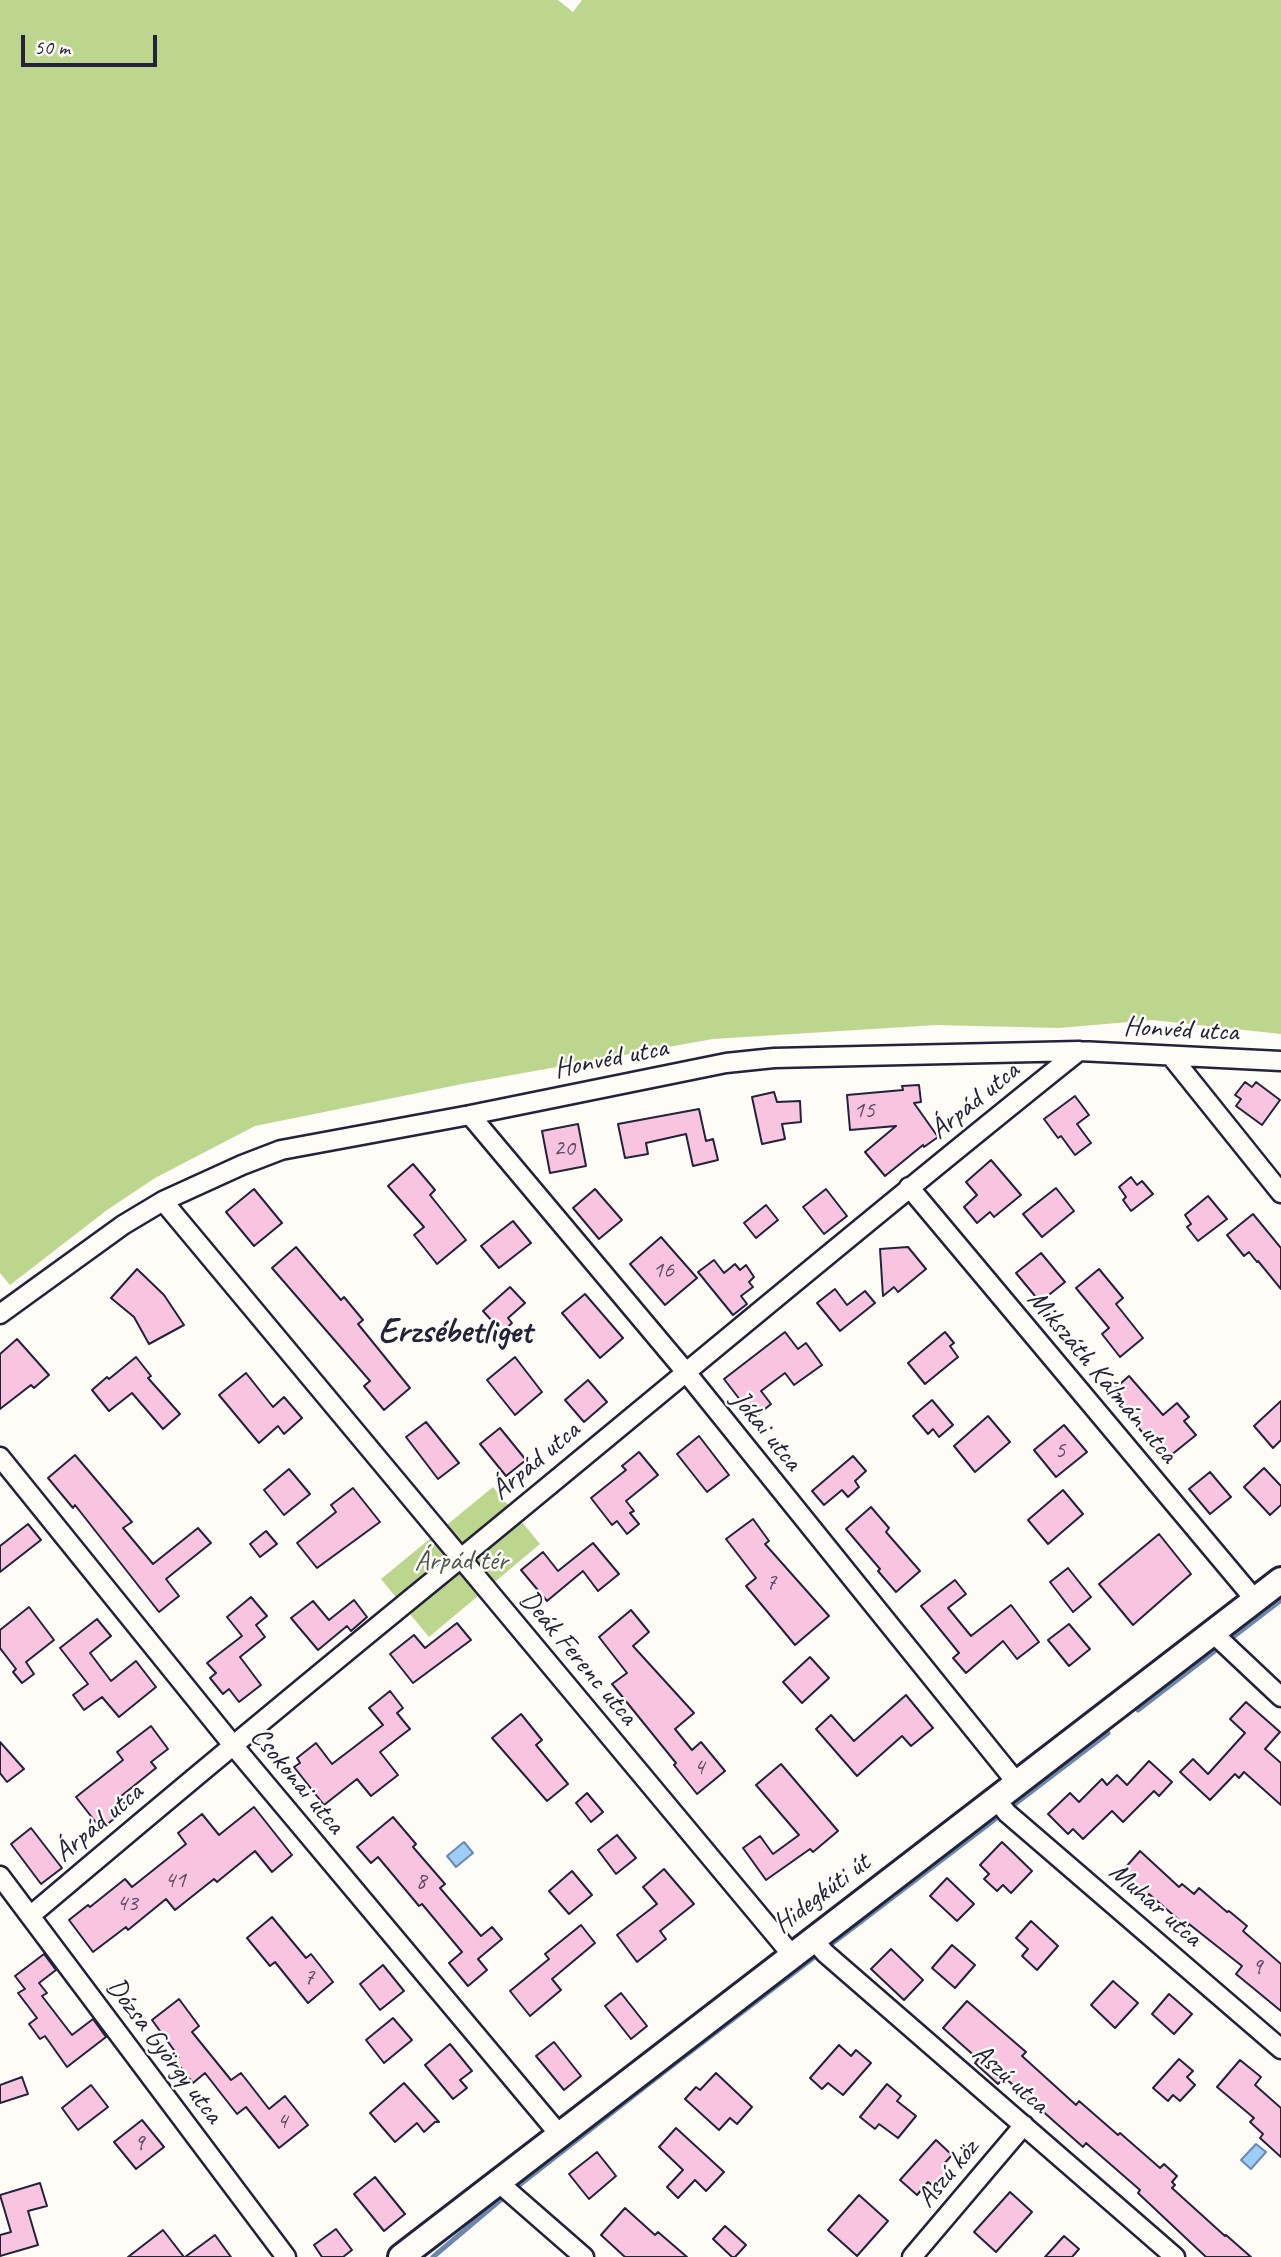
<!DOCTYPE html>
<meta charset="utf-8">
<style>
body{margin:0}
#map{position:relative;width:1281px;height:2257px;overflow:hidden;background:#fdfcf7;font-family:Caveat,sans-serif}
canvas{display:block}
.scale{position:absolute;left:21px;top:35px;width:136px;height:32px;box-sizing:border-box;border:4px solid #22223b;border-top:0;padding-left:9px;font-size:21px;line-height:24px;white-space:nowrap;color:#22223b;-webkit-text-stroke:5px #fdfcf7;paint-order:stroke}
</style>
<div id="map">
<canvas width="1281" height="2257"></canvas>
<div class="scale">50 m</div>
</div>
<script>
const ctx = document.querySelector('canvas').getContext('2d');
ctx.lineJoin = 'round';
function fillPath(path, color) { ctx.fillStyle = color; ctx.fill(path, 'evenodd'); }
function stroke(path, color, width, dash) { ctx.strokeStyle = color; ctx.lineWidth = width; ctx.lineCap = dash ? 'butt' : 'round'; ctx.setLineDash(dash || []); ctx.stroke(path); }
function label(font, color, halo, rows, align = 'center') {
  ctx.font = font + ' Caveat,sans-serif'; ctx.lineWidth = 5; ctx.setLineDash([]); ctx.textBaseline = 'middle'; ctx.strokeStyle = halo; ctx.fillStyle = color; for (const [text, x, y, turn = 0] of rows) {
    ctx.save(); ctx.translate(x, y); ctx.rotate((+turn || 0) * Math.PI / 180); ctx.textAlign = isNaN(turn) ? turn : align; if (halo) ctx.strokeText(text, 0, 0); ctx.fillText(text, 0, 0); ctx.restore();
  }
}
fillPath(new Path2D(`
 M0,0H558L573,12L582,0H1281V1034L1152,1020L1059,1028L936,1025L713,1039L462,1084L255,1126L155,1178L107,1210L10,1285L0,1273Z
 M493,1487L540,1544L429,1637L381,1579Z`), '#bdd68d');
const water = new Path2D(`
 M464,1842L473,1853L456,1867L447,1856Z
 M1256,2144L1266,2152L1251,2169L1241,2160Z`);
fillPath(water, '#9dcdf9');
stroke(water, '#6c89ad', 2);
stroke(new Path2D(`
 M1138,1710L1281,1600
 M433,2257L504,2197L665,2071L1108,1733`), '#6c89ad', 5);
const building = new Path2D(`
 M1245,1082L1252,1087L1256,1082L1280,1100L1262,1125L1236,1106L1241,1099L1235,1095Z
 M919,1085L921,1102L914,1103L938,1137L924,1147L923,1145L885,1176L865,1152L896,1126L850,1130L847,1095L903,1090L902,1086Z
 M774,1092L777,1102L800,1101L801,1122L782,1124L785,1139L762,1144L752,1097Z
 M1075,1096L1089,1115L1077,1124L1091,1143L1075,1155L1061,1136L1058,1138L1044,1119Z
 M699,1109L706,1141L713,1139L718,1160L693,1166L686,1134L646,1143L648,1154L625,1158L618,1124Z
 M578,1124L586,1166L550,1173L542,1131Z
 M991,1160L1021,1195L994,1217L990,1212L977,1223L964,1207L977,1195L966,1182Z
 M413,1164L435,1190L430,1195L466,1240L437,1264L414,1235L424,1227L388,1186Z
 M1131,1177L1137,1185L1142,1181L1153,1194L1131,1211L1123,1200L1126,1197L1119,1187Z
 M1056,1188L1074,1211L1042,1237L1023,1214Z
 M254,1189L282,1223L254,1246L226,1212Z
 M595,1189L622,1220L599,1239L573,1208Z
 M826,1189L847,1216L824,1234L803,1207Z
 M1208,1196L1227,1219L1198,1241L1187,1227L1191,1224L1185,1215Z
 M766,1205L778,1220L756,1238L744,1223Z
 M1253,1214L1281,1248V1289L1258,1261L1257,1262L1249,1252L1244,1256L1227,1235Z
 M513,1221L531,1243L499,1268L481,1246Z
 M661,1237L697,1278L665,1305L630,1264Z
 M296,1247L341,1300L344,1297L363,1320L358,1324L410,1388L384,1410L364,1386L370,1381L272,1268Z
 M908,1247L926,1269L898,1292L894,1287L883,1296L880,1249Z
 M1041,1253L1065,1282L1040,1302L1016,1273Z
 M714,1260L724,1273L735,1264L740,1270L746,1265L754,1277L749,1282L753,1287L741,1296L747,1304L733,1315L698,1272Z
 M137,1269L164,1295L184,1325L149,1344L134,1317L111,1298Z
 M1099,1269L1123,1298L1116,1304L1143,1338L1120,1357L1102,1334L1109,1328L1076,1288Z
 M510,1287L525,1303L508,1318L512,1323L502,1332L483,1311Z
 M835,1289L847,1305L865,1291L875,1303L840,1331L817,1303Z
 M585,1294L623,1338L600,1358L562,1313Z
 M785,1332L798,1349L806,1343L822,1365L794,1385L785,1373L761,1391L771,1404L754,1418L724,1379Z
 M945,1332L954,1343L950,1346L958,1357L925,1384L908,1363Z
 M17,1339L49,1375L34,1388L31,1385L0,1409V1354Z
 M136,1357L151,1376L148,1378L180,1414L163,1429L132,1393L109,1411L92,1390L107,1377L109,1379Z
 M515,1357L542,1392L515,1415L487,1380Z
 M246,1373L273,1407L284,1397L302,1418L284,1434L278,1426L259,1443L219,1395Z
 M1129,1376L1163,1415L1177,1403L1189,1417L1184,1421L1196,1435L1165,1460L1110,1393Z
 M588,1380L607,1402L584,1422L565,1400Z
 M932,1400L953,1425L939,1437L933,1429L928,1434L913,1416Z
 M1281,1401V1440L1273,1448L1254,1426Z
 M988,1416L1010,1442L975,1472L954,1446Z
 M426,1422L459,1463L438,1479L406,1437Z
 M1064,1425L1087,1452L1056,1477L1034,1450Z
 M500,1428L526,1460L506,1476L480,1444Z
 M699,1436L729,1475L707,1492L677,1454Z
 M639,1452L658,1475L626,1501L634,1511L630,1513L639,1524L627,1534L617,1521L612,1525L591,1498L626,1470L622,1466Z
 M75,1455L132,1522L123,1528L153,1564L198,1528L211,1543L166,1579L179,1596L159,1612L75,1505L73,1508L48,1478Z
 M853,1456L866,1471L855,1481L859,1487L848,1497L842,1490L824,1505L812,1491Z
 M1264,1468L1281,1486V1505L1270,1515L1244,1487Z
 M289,1469L310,1494L284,1515L264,1490Z
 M1210,1472L1231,1497L1210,1514L1189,1489Z
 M353,1488L380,1522L317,1568L297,1543L336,1512L331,1505Z
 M1063,1490L1083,1514L1048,1544L1028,1520Z
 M871,1507L889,1528L886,1532L920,1571L896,1592L878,1571L880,1569L846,1529Z
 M753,1519L769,1541L765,1544L829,1616L795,1645L746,1586L756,1578L726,1539Z
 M28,1524L41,1540L0,1572V1546Z
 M266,1531L277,1544L260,1557L250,1544Z
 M1159,1534L1191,1574L1133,1625L1099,1584Z
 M593,1543L619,1574L598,1591L583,1571L547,1601L521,1570L543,1552L558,1571Z
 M1068,1568L1091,1597L1073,1612L1050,1582Z
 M955,1580L966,1594L948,1608L971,1636L1011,1605L1039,1642L1017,1659L1003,1641L966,1673L953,1658L959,1653L921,1606Z
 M251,1597L267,1616L256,1625L265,1637L240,1657L261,1685L239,1702L229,1689L223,1694L210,1678L216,1673L207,1663L242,1636L227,1617Z
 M354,1600L367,1617L351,1631L347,1626L318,1650L291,1618L313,1601L329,1620Z
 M29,1607L54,1640L26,1662L34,1674L22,1683L13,1672L16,1669L0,1648V1630Z
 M631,1610L649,1632L633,1646L694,1713L675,1729L692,1750L701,1742L725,1771L697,1794L674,1765L676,1763L612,1684L627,1673L599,1637Z
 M97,1619L111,1636L90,1653L111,1681L136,1661L156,1687L119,1717L102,1697L84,1710L73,1695L88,1684L60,1648Z
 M457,1623L471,1640L413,1683L390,1654L414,1635L425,1648Z
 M1069,1624L1090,1649L1069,1666L1048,1640Z
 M810,1657L829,1678L802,1703L783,1682Z
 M390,1691L403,1708L397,1713L410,1729L380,1752L398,1775L371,1796L357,1779L324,1805L294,1767L300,1763L297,1758L316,1743L332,1764L383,1725L369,1708Z
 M906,1695L933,1728L911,1746L902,1736L857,1776L816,1729L831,1715L854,1741Z
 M1246,1702L1280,1732L1265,1749L1281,1763V1805L1244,1772L1239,1778L1235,1774L1210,1800L1180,1772L1193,1759L1208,1774L1245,1733L1230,1719Z
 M521,1714L542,1740L536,1745L568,1784L547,1801L492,1738Z
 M151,1726L168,1749L151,1762L156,1768L120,1797L128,1808L101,1829L76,1797L123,1760L117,1752Z
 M0,1742L24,1769L7,1782L0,1773Z
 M1149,1761L1172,1782L1159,1796L1154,1791L1123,1822L1112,1811L1083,1839L1073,1829L1068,1834L1048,1814L1070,1793L1079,1802L1102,1779L1107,1785L1117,1775L1127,1785Z
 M781,1764L838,1831L813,1852L810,1849L766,1880L743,1848L760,1836L773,1854L799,1835L756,1785Z
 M587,1793L603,1812L591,1822L576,1803Z
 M254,1807L292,1855L272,1872L255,1851L217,1882L214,1879L175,1910L166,1899L128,1930L126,1927L93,1952L69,1920L88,1905L90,1907L125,1879L132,1887L186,1844L178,1833L202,1814L219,1835Z
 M393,1817L416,1844L413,1847L445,1884L440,1888L481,1936L492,1927L502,1939L478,1959L487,1970L468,1986L449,1963L462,1952L422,1904L419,1906L378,1857L371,1863L357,1847Z
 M31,1828L62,1868L41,1884L11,1844Z
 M617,1835L636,1858L616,1874L598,1850Z
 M1002,1842L1032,1871L1011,1893L1003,1885L997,1891L984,1879L989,1874L980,1865Z
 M1140,1851L1179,1887L1182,1884L1194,1894L1199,1888L1227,1912L1229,1911L1247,1926L1243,1931L1281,1964V2011L1236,1974L1242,1966L1189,1924L1187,1927L1149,1894L1144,1899L1118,1876Z
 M664,1869L694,1904L660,1931L666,1939L637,1962L617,1935L657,1904L643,1887Z
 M572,1871L592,1895L569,1914L549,1891Z
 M947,1878L974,1904L957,1921L930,1896Z
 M272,1917L306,1958L311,1954L333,1982L308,2003L275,1962L270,1966L247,1938Z
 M1031,1921L1058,1946L1037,1970L1022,1956L1028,1949L1016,1938Z
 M581,1925L595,1943L552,1979L561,1990L530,2016L510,1991L549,1959L545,1954Z
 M952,1945L975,1965L955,1988L932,1968Z
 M891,1949L923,1980L904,2000L871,1969Z
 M44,1954L56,1970L39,1983L47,1993L42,1996L72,2035L93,2019L106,2037L67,2067L45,2036L40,2039L29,2024L37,2018L18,1993L25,1989L15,1976Z
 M383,1965L404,1991L380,2010L360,1984Z
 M1113,1981L1138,2003L1115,2028L1091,2005Z
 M621,1993L647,2026L631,2039L605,2006Z
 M1169,1994L1192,2014L1174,2034L1152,2014Z
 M179,1999L199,2026L192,2032L231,2080L241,2073L269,2109L285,2096L308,2125L279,2148L246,2107L237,2114L205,2073L193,2083L175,2060L179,2057L152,2020Z
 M967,2001L1026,2052L1022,2056L1076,2105L1079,2101L1118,2135L1120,2133L1160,2168L1164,2164L1177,2176L1172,2182L1175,2185L1172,2188L1225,2236L1226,2235L1251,2257H1206L1138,2193L1140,2190L1086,2143L1083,2147L1004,2077L998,2084L975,2063L978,2059L943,2028Z
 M393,2018L412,2040L384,2063L366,2040Z
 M554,2042L581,2076L564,2090L536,2056Z
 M450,2044L472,2071L460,2080L467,2088L453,2099L425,2065Z
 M839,2045L851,2056L856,2050L871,2063L843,2095L828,2083L822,2089L810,2078Z
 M1179,2059L1193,2071L1187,2077L1195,2085L1180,2101L1173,2095L1168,2101L1153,2088Z
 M1240,2060L1261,2077L1255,2085L1281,2108V2157L1260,2138L1263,2134L1250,2122L1254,2118L1217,2087Z
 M716,2073L752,2107L737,2124L730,2118L719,2130L685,2099L696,2087L700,2090Z
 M22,2077L28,2094L0,2103V2085Z
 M404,2083L439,2122H435L424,2132L417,2123L395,2142L370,2113Z
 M887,2084L901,2096L897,2101L916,2116L898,2138L879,2124L875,2129L860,2117Z
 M91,2085L108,2107L78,2130L62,2108Z
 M142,2120L164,2147L136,2169L114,2142Z
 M676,2128L724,2172L706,2191L695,2180L678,2198L667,2187L683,2170L659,2147Z
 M936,2140L952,2155L943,2165L955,2176L940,2192L928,2182L917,2195L900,2180Z
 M597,2152L616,2176L589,2199L569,2174Z
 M375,2177L405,2214L384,2231L354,2194Z
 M40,2183L47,2206L28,2211L38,2245L0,2256V2235L11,2232L0,2195Z
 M1010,2192L1032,2212L996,2252L974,2232Z
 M859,2195L888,2221L857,2256L828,2230Z
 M625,2208L655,2235L658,2232L687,2257H625L601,2235Z
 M725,2226L746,2245L735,2257H732L713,2239Z
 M336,2229L352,2250L343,2257H322L314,2245Z
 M163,2230L184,2257H128Z
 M215,2235L231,2257H185Z
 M1064,2236L1079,2249L1072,2257H1045Z`);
fillPath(building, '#f9c4e0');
stroke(building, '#22223b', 2);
const street = new Path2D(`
 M1171,1056L1281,1193
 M470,1115L685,1371L1017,1783
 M909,1187L1256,1601
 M163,1201L792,1955
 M0,1314L123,1225L163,1201L242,1165L281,1150L470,1115L726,1063L774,1058L1079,1051L1281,1061
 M0,1457L232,1744L559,2134
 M1214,1634L1281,1697
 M996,1799L1007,1813L1281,2049
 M0,1876L286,2257
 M30,1916C173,1795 316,1676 461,1558C667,1389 871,1217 1079,1051
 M813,1939L825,1953L1175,2257
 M498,2182L584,2257
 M912,2257L1024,2125`);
const secondary = new Path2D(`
 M401,2257L1281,1580`);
stroke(street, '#22223b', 23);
stroke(secondary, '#22223b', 30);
stroke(street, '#fdfcf7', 18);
stroke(secondary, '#fdfcf7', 24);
label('24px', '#584a64', null, [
 ["15",864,1111],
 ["20",564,1149],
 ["16",663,1271],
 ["5",1060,1451],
 ["7",771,1583],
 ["4",699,1768],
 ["41",175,1881],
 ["8",421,1882],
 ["43",127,1904],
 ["9",1257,1968],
 ["7",309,1978],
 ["4",282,2122],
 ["9",139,2144]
]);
label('28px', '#22223b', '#fdfcf7', [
 ["Honvéd utca",1181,1030,3],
 ["Honvéd utca",611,1059,-11],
 ["Árpád utca",975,1101,-39],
 ["Mikszáth Kálmán utca",1102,1377,50],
 ["Jókai utca",766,1431,51],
 ["Árpád utca",536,1461,-40],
 ["Deák Ferenc utca",578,1658,50],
 ["Csokonai utca",297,1781,50],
 ["Árpád utca",99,1823,-40],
 ["Hidegkúti út",822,1894,-37],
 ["Muhar utca",1155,1905,41],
 ["Dózsa György utca",164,2051,53],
 ["Aszú utca",1010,2079,41],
 ["Aszú köz",948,2174,-50]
]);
label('28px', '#505854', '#fdfcf7', [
 ["Árpád tér",461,1562]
]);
label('bold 35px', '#22223b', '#fdfcf7', [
 ["Erzsébetliget",455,1333]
]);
</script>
